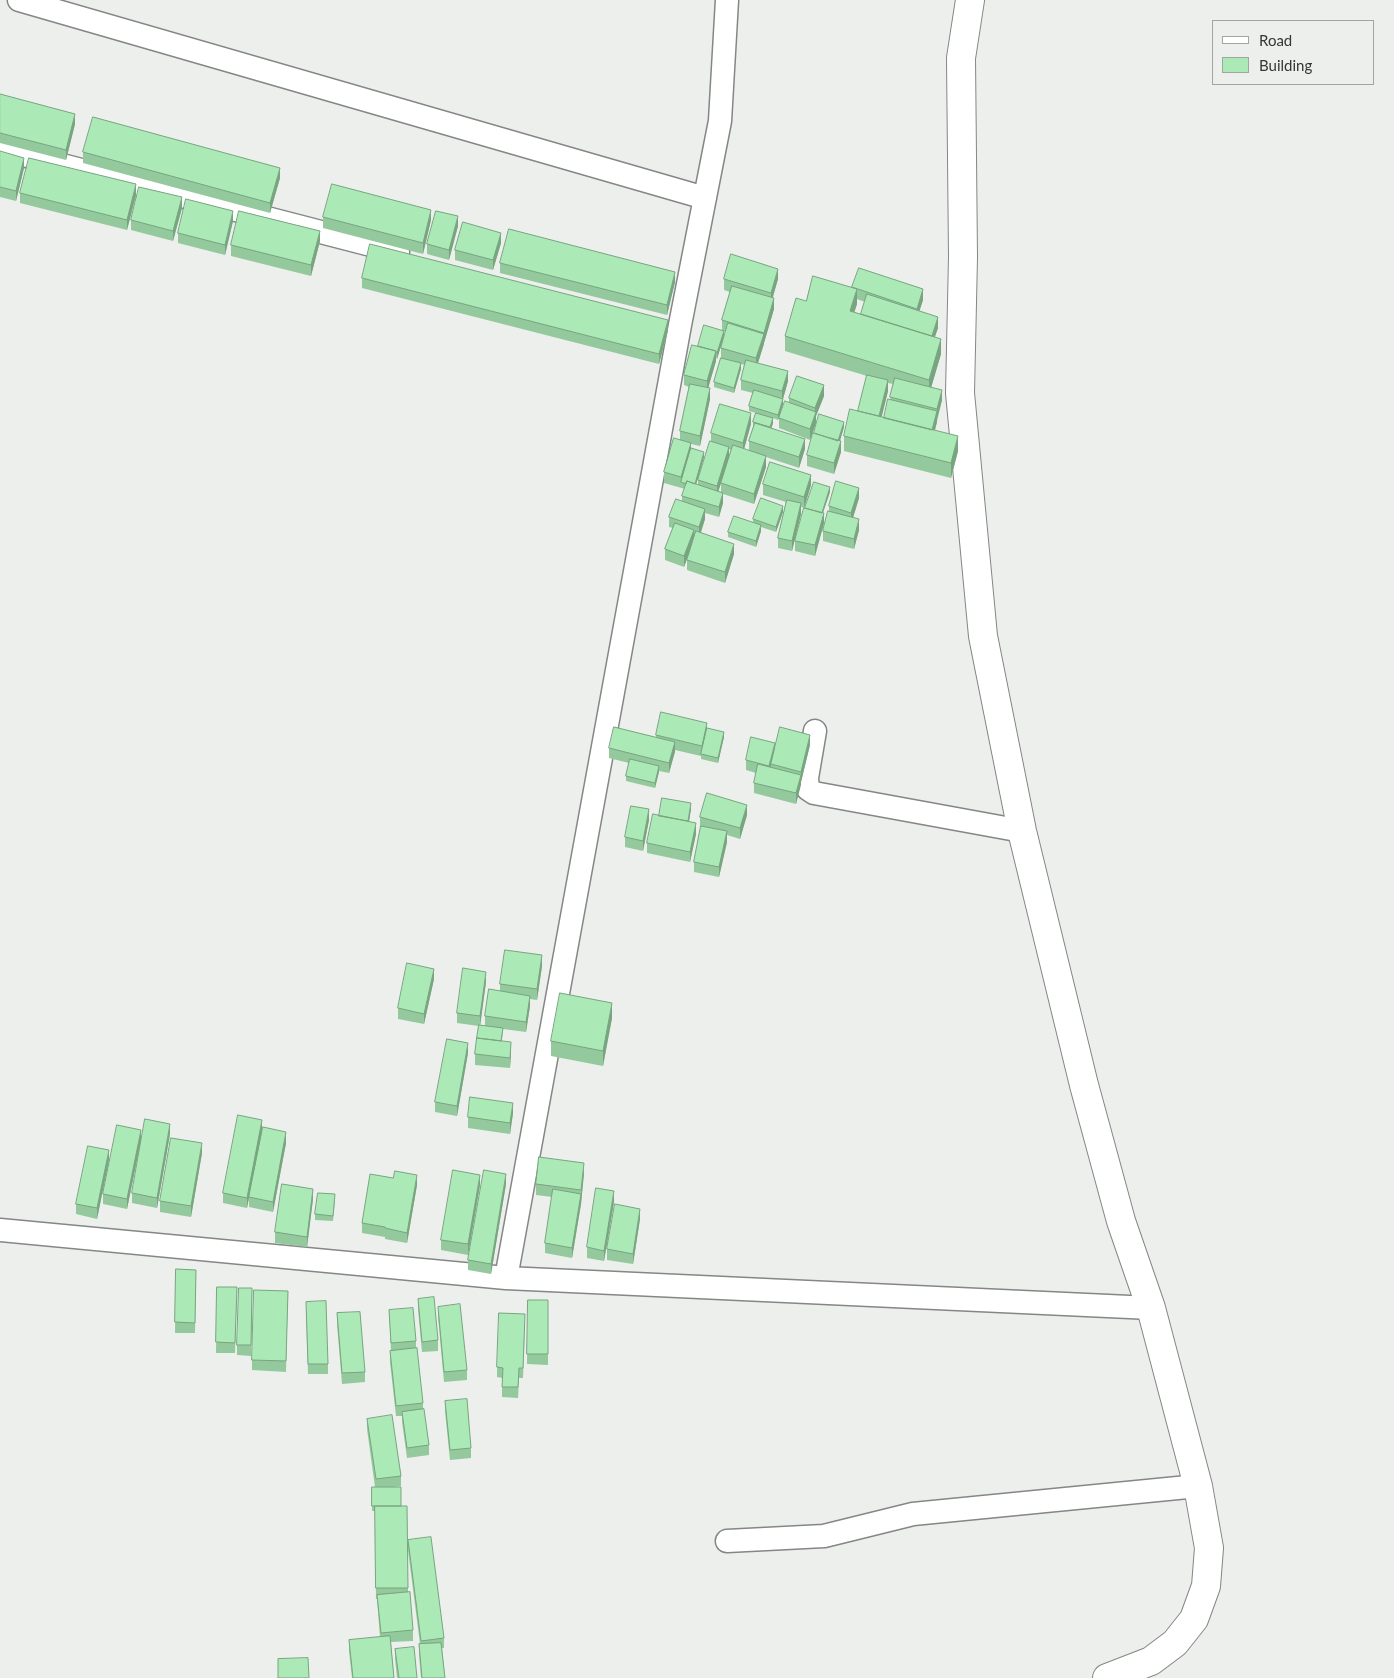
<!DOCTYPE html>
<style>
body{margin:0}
#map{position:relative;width:1394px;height:1678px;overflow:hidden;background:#ecefec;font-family:Lato,sans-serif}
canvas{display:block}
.legend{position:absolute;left:1212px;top:20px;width:162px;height:65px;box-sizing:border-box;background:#ecefec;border:1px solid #a3a5a3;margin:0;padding:6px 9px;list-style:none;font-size:15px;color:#353635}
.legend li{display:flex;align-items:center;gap:10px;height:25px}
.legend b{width:25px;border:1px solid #a3a5a3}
</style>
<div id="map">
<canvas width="1394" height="1678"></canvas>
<ul class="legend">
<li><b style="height:6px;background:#fff"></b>Road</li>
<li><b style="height:14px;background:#abeab7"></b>Building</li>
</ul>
</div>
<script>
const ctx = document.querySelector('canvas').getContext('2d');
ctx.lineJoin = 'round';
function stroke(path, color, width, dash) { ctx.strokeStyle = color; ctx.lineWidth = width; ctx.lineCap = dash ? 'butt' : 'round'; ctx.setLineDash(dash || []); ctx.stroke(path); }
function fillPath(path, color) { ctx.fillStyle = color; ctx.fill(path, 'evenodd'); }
const minor = new Path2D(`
 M19,0L705,198
 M0,149L398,252
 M815,731L807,778L808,789L814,793L1022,831
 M0,1230L506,1278L1151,1308
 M506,1278L680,325L720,121L727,0
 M727,1541L824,1536L913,1514L1198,1486`);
const secondary = new Path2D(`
 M970,0L961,58L963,257L960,393L983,636L1022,831L1084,1085L1121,1221L1151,1308L1198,1486L1209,1548L1206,1586L1194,1619L1175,1643L1151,1661L1107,1678`);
stroke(minor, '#848785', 25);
stroke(secondary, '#848785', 30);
stroke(minor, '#fff', 22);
stroke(secondary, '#fff', 28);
fillPath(new Path2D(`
 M0,94L75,124L66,160L0,143Z
 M0,151L24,168L16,201L0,197Z
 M83,152L280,178L270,213L83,163Z
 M20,193L136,195L127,230L20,203Z
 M182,208L173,241L131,230V220Z
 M323,217L431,220L423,254L323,228Z
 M233,221L225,255L178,243V233Z
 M458,226L449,260L427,254V244Z
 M320,241L311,276L231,256V245Z
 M501,243L493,270L455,260V250Z
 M500,263L675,282L667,315L500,273Z
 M362,278L668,330L659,364L362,288Z
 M724,279H778L772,298L774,309L758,363L788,381L783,399V404L779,417L789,403V398L824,396L816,416V423L810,440L779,428V418L778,420L773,418V423L771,428L805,449L799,468L766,457V467L754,504L723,494V503L719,517L705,513V519L701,533L734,554L725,583L687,570V560L689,553L684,567L665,560V549L673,528L669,527V517L682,501V496L685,489L664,483V472L680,439V431L689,387L684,385V375L698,346L722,330V320L730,292L724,290ZM724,331L726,332L721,348V358L714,382V387L734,393L741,369V364L745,365L741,380V390L753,393L749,406V411L756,413L753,422V428L749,441V451L744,449L751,424L711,433V441L698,480V485L696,484L704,457L691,448V444L700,446L710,399L708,388L716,361V358L717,359L724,336ZM729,449L731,450L729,457ZM721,483V492L718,491Z
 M852,287L923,300L919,311L938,328L935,337L941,354L931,387L942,400L935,430L958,451L951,478L844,451V436L858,411L867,376L785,351V336ZM857,299L865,302L861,314L854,312L857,304ZM888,383L893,384L890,400L884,418L881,417L888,391Z
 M844,427L840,441L841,452L834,474L807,466V455Z
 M763,484L811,485L804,508L801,507V514L792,551L778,548V538L786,502L763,495Z
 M830,492L823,513L824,523L815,556L795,551V541Z
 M859,498L853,518L859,530L854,549L823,541V531L829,511V506Z
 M783,512L776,532L761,527V531L756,547L728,537V532L753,523V519Z
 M707,728L724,737L718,763L701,759V756L675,750L669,773L659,771L655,788L626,781V776L629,763L609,758V748L656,737V735Z
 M810,745L801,782L796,804L754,793V783L756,773L746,770V760L775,749Z
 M691,809L689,822L696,834L690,862L647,853V843L659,816Z
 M747,815L740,839L727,835V842L719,877L694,872V862L701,827H700V817Z
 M649,820L643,851L625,847V837Z
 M542,966L537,1000L530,999V1006L526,1032L503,1029L502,1041L511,1053L510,1068L475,1065V1054L479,1026L457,1023V1013L486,982L480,1025L485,1026V1016L500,991V984Z
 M434,979L424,1024L398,1019V1008Z
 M612,1018L603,1066L551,1056V1041Z
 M468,1053L457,1116L435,1112V1102Z
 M513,1113L510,1134L468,1128V1117Z
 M262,1130L286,1143L273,1212L249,1207V1198L247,1208L223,1203V1193Z
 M170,1134L157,1208L132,1203V1193Z
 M141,1140L127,1209L103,1204V1194Z
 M202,1153L191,1217L160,1212V1201Z
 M109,1160L97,1219L76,1214V1204Z
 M584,1173L581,1204L572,1258L545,1253V1243L552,1197L536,1195V1184Z
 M506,1184L491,1274L468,1270V1260Z
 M417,1185L407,1243L385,1239V1237L362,1233V1223Z
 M480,1185L468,1255L441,1250V1240Z
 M313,1199L307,1247L275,1243V1232Z
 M335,1200L333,1221L315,1220V1214Z
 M614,1202L604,1261L587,1258V1247Z
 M640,1219L633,1264L607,1260V1249Z
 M176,1269L196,1270L195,1333H175Z
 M217,1287H237L235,1353H216Z
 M252,1288L251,1356L237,1355V1345Z
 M288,1291L286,1372L252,1370V1360Z
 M418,1299L438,1340V1351L422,1352L418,1309Z
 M528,1300H548V1365L527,1364Z
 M438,1307L467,1370V1380L444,1382L438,1317Z
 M389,1310L416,1341V1348L423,1403V1409L429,1445V1455L407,1458L402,1422V1416H396L390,1362V1351H391Z
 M306,1312L328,1364V1374H308Z
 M337,1313L365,1372V1382L342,1384L337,1324Z
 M525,1324L523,1378H519L518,1398L502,1397V1378L497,1377V1367Z
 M445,1401L471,1448V1458L450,1460L445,1411Z
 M367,1419L401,1476V1486L393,1487L401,1506H407L408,1592L413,1630V1641L391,1642L394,1678H352L349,1651V1640L380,1637L377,1599H376L375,1511H372V1487H375L367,1429Z
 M408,1540L444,1638V1648H442L445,1678H421L419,1655V1644H420L408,1550Z
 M395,1649L417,1678H397L395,1659Z`), '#93c99d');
fillPath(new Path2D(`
 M75,114V124L66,160V150Z
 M24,158V168L16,201V191Z
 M280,168V178L270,213V203Z
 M136,184V195L127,230V220Z
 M182,197V208L173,241V231Z
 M431,210V220L423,254V243Z
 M233,211V221L225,255V245Z
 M458,216V226L449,260V250Z
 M320,231V241L311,276V265Z
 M501,233V243L493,270V260Z
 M778,269V279L771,304V293Z
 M675,272V282L667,315V305Z
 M857,289V304L850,326V311Z
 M923,289V300L917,319V309Z
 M774,298V309L764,343V333Z
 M938,317V328L931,347V337Z
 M668,320V330L659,364V354Z
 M724,331V336L717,359V353Z
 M764,334V344L756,369V358Z
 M941,339V354L929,395V380Z
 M716,351V361L707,392V381Z
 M741,363V369L734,393V388Z
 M788,371V381L783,399V404L778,420V415L782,401V391Z
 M888,380V391L879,428V417Z
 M824,385V396L816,416V423L810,440V429L815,415V408Z
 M710,388V399L700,446V436Z
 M942,390V400L937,419V409Z
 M937,411V422L932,441V430Z
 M751,413V424L743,453V443Z
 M773,418V423L770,433V428Z
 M844,422V427L838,447V442Z
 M958,436V451L951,478V463Z
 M805,439V449L799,468V457Z
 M841,441V452L834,474V463Z
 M691,443V453L681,482V487V477Z
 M729,447V457L717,496V486Z
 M704,452V457L694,492V486Z
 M766,456V467L754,504V494Z
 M811,475V485L804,508V497Z
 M830,487V492L821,518V513Z
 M859,488V498L851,524V513Z
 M723,493V503L719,517V507Z
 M801,503V514L792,551V541Z
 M783,506V512L776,532V527Z
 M705,509V519L699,537V527Z
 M824,513V523L815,556V545Z
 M859,519V530L854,549V539Z
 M761,525V531L756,547V541Z
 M694,530V540L684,567V556Z
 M734,544V554L725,583V572Z
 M707,723V734L702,754V746Z
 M724,732V737L718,763V758Z
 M810,735V745L801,782V772Z
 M675,742V752L669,773V763Z
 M775,743V754L771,764V769L769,776V766Z
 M659,766V772L655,788V783Z
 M801,775V785L796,804V793Z
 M691,803V809L688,827V821Z
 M747,805V815L740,839V828Z
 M649,809V820L643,851V841Z
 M696,823V834L690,862V852Z
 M727,831V842L719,877V867Z
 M542,955V966L537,1000V989Z
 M434,969V979L424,1024V1014Z
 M486,972V982L480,1027V1016Z
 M530,996V1006L526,1032V1022Z
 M612,1003V1018L603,1066V1051Z
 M511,1042V1053L510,1068V1058Z
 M468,1043V1053L457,1116V1106Z
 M513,1103V1113L510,1134V1123Z
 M262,1120V1130L247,1208V1198Z
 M170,1124V1134L157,1208V1198Z
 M141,1130V1140L127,1209V1199Z
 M286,1132V1143L273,1212V1202Z
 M202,1143V1153L191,1217V1206Z
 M109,1150V1160L97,1219V1208Z
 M584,1163V1173L581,1204L572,1258V1248L581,1195Z
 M506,1174V1184L491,1274V1264Z
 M417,1175V1185L407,1243V1233Z
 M480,1175V1185L468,1255V1244Z
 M313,1189V1199L307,1247V1237Z
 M614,1191V1202L604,1261V1251Z
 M640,1209V1219L633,1264V1254Z`), '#78a480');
const building = new Path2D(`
 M0,94L75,114L66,150L0,133Z
 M93,117L280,168L270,203L83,152Z
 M0,151L24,158L16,191L0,187Z
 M29,158L136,184L127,220L20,193Z
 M332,184L431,210L423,243L323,217Z
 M139,187L182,197L173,231L131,220Z
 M186,199L233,211L225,245L178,233Z
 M239,211L320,231L311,265L231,245Z
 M436,211L458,216L449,250L427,244Z
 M463,222L501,233L493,260L455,250Z
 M509,229L675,272L667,305L500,263Z
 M370,244L668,320L659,354L362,278Z
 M731,254L778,269L771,293L724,279Z
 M859,268L923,289L917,309L852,287Z
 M813,276L857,289L850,311L941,339L929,380L785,336L796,298L806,301Z
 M732,286L774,298L764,333L722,320Z
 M867,294L938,317L932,336L861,314Z
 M728,323L764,334L756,358L721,348Z
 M704,325L724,331L717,353H716V351L698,346Z
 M692,345L716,351L707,381L684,375Z
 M721,358L741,363L734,388L714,382Z
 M746,360L788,371L782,391L741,380Z
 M867,375L888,380L879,416L858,411Z
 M797,376L824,385L815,408L789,398Z
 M895,378L942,390L937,409L890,397Z
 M690,384L710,388L700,436L680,431Z
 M754,390L783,399L778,415L749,406Z
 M888,399L937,411L932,430L884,418Z
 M785,401L816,412L810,429L779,418Z
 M720,404L751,413L743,443L711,433Z
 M850,409L958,436L951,463L844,436Z
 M756,413L773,418L770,427L753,422Z
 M819,414L844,422L838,441L814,433Z
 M755,423L805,439L799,457L749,441Z
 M813,433L841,441L834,463L807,455Z
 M674,438L691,443L681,477L664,472Z
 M710,441L729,447L717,486L698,480Z
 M733,445L766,456L754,494L721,483Z
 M691,448L704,452L695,484L687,481L686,484L681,482Z
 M770,462L811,475L804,497L763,484Z
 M687,481L723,493L719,507L682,496Z
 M836,481L859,488L851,513L829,506Z
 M814,482L830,487L822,513L805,508Z
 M761,498L783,506L776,527L753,519Z
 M676,499L705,509L699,527L669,517Z
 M787,500L801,503L792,541L778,538Z
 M804,508L824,513L815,545L795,541Z
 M828,511L859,519L854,539L823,531Z
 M734,516L761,525L756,541L728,532Z
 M675,523L694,530L684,556L665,549Z
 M696,531L734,544L725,572L687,560Z
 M661,712L707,723L702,746L656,735Z
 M614,727L675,742L669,763L609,748Z
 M780,727L810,735L801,772L771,764Z
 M707,728L724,732L718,758L701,754Z
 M751,737L775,743L769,766L746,760Z
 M630,759L659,766L655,783L626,776Z
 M758,764L801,775L796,793L754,783Z
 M707,793L747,805L740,828L700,817Z
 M662,798L691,803L688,821L659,816Z
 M631,806L649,809L643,841L625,837Z
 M653,814L696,823L690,852L647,843Z
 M701,826L727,831L719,867L694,862Z
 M505,950L542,955L537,989L500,984Z
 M407,963L434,969L424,1014L398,1008Z
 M463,968L486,972L480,1016L457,1013Z
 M489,989L530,996L526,1022L485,1016Z
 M560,993L612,1003L603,1051L551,1041Z
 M479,1025L503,1028L501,1041L477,1038Z
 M477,1038L511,1042L510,1058L475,1054Z
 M447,1039L468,1043L457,1106L435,1102Z
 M470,1097L513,1103L510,1123L468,1117Z
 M238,1115L262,1120L247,1198L223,1193Z
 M145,1119L170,1124L157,1198L132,1193Z
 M117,1125L141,1130L127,1199L103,1194Z
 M263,1127L286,1132L273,1202L249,1197Z
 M171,1138L202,1143L191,1206L160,1201Z
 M88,1146L109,1150L97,1208L76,1204Z
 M539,1157L584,1163L581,1190L536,1184Z
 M453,1170L480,1175L468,1244L441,1240Z
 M484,1170L506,1174L491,1264L468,1260Z
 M395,1171L417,1175L407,1233L385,1228V1227L362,1223L370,1174L393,1178Z
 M282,1184L313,1189L307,1237L275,1232Z
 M596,1188L614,1191L604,1251L587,1247Z
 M553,1189L581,1194L572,1248L545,1243Z
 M318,1193L335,1194L333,1216L315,1214Z
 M615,1204L640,1209L633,1254L607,1249Z
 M176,1269L196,1270L195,1323L175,1322Z
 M217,1287H237L235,1343L216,1342Z
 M239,1288H252L251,1345H237Z
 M254,1290L288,1291L286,1361L252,1360Z
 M434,1297L438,1340L422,1342L418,1299Z
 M528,1300H548V1354H527Z
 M326,1301L328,1364H308L306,1302Z
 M460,1304L467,1370L444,1372L438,1307Z
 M413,1308L416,1341L391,1343L389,1310Z
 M360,1312L365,1372L342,1373L337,1313Z
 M499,1313L525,1314L523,1368H519L518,1387H502L503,1368L497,1367Z
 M417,1348L423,1403L396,1406L390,1351Z
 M467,1399L471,1448L450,1450L445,1401Z
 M424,1409L429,1445L407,1448L402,1412Z
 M392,1415L401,1476L376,1479L367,1419Z
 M372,1487H401V1506H372Z
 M375,1506H407L408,1588H376Z
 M431,1537L444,1638L421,1641L408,1540Z
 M410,1592L413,1630L381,1633L377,1595Z
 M390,1636L394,1678H353L349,1640Z
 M441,1643L445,1678H422L419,1644Z
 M414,1647L417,1678H399L395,1649Z
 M308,1658L309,1678H278V1659Z`);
fillPath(building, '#abeab7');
stroke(building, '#78a480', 1);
</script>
